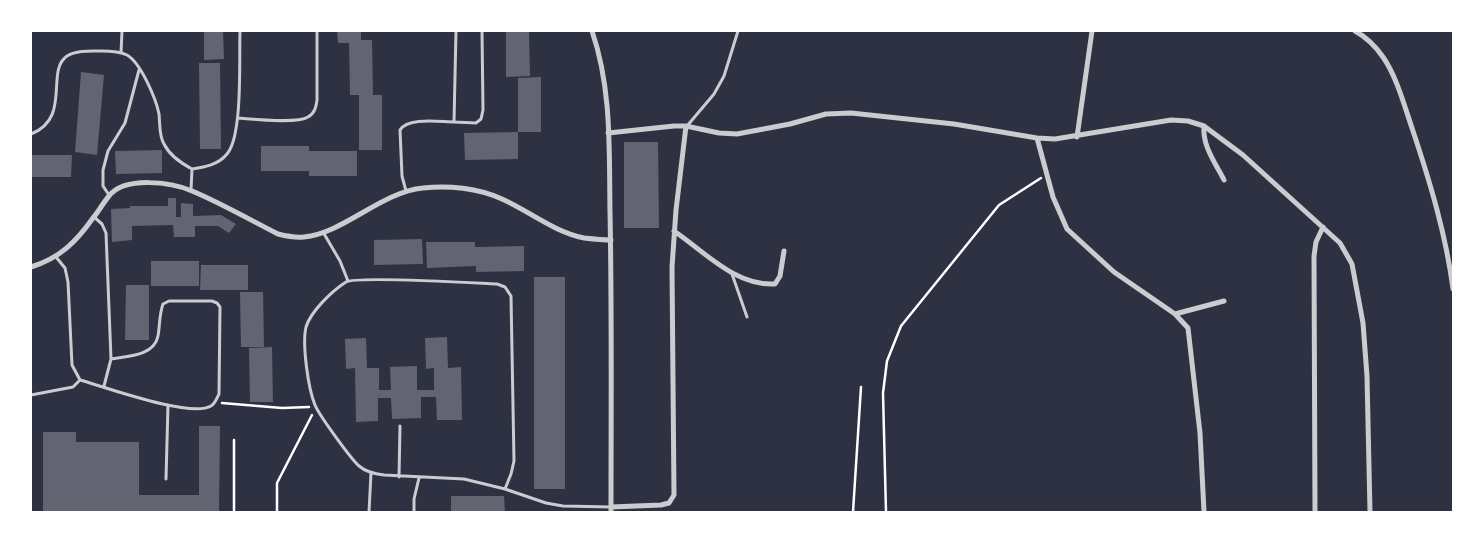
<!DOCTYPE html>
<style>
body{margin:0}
#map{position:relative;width:1484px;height:543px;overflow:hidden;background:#2d3142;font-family:"Alegreya Sans",sans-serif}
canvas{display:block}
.frame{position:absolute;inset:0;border:32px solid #fff;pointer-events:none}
</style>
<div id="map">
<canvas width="1484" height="543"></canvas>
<div class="frame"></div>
</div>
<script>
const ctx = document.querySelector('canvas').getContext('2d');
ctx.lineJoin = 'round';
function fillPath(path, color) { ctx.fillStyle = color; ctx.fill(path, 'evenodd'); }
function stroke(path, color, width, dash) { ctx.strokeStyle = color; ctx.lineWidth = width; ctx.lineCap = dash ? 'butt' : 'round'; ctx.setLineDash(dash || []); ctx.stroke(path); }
fillPath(new Path2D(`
 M204,31H223L224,59L204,60Z
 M337,31H361V40H372L373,95H382V150H359V95H350L349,43H338Z
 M506,31H529L530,76L506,77Z
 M199,63H220L221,149H200Z
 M81,72L104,75L97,155L75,152Z
 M541,77V132H518V159L465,160L464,133L518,132V78Z
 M624,142H658L659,228H624Z
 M261,146H309V151H357V176H309V171H261Z
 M162,150V173L116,174L115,151Z
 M31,155H72L71,177H31Z
 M168,198H176V217H181V203L193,204V216L221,215L236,224L229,233L218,226H195V237H174L173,225L132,226V240L112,242L111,209L130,208V206H168Z
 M422,239L423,264L374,265V240Z
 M426,242H475V247L524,246V271L476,272V266L427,268Z
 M151,261H199V286H151Z
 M201,265H248V290H200Z
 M534,277H565V489H534Z
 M126,285H149V340H125Z
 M240,292H263L264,347H241Z
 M447,337L448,368L461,367L462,420H437L436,397H421V418L392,419L391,398H378V421L356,422L355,368L346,369L345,339L366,338L367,368H379V390H391L390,367L417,366V390H434V368L426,369L425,338Z
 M272,347L273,402H250L249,348Z
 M199,426H220L219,512H43V432H76V442H139V495H199Z
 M451,496H504L505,512H451Z`), '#626471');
stroke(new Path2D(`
 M222,403L282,408L309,407
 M234,440V512
 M277,512V483L312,415
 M853,512L861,387
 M886,512L883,393L887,361L901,326L999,205L1041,178`), '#fff', 2.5);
stroke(new Path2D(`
 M121,53L122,31
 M238,118C253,119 297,124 308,117C315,113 316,107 317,100V31
 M454,122L476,123L481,119L483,110L482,31
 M687,126L714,94L724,76L738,31
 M31,134C72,118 45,71 67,56C77,50 90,51 101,51C109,51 119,51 127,55C141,63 156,99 159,114C160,124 159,136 164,144C170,156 181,163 192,169L191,190
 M192,169C205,167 218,165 227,154C243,136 239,58 240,31
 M406,191L402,176L400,130C408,117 440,122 454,122L456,31
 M109,195L103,186V170L108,151L125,123L139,70
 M94,217L102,224L106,233L111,359L104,386
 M323,232L340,261L348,281
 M56,257L65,268L68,282L72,365L80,380C105,387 190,418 211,406C215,404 217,398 219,394L220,307L217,303L212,301H169L163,304C159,315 160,325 158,336C154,356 128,356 111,359
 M732,274L747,317
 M31,395L73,387L80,380
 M399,477L400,426
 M166,479L168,405
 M505,489L464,479L384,475C375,474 366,472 359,466C351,459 319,415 315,405C308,388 302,344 306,327C311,311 332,291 346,282C356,276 476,283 497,284L505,287L511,296L514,461L511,474L505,489L546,503L563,506L611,507
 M369,512L371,473
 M414,512V499L419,478`), '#caccd0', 3);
stroke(new Path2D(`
 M592,31C612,89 609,151 610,212C612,312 611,412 611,512
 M1355,31C1366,37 1376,47 1383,57C1397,77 1405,108 1413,131C1430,182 1446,235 1453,289
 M1204,126C1202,146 1216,164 1224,180
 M608,133L674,126H686L719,133L737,134L790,124L826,114L851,113L954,124L1037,138L1055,139L1171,120L1188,121L1204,126L1243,155L1340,243L1352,264L1363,323L1367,376L1370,512
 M1077,137L1092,31
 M1037,138L1053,197L1067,229L1114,272L1175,314L1188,328L1200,433L1204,512
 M674,231C705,252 735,286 775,284L780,276L784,251
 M31,267C60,258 76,242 93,218C99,211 103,203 109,196C125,176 171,182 192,191C221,203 250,220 278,234C286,236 295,238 304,237C344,233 381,192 423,188C448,185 478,188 502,199C529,211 554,232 584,238C593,239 602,240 611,240
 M1175,314L1224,301
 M611,507L661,505L669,503L674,495L672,267L676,210L686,126
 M1315,512L1314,256L1316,242L1323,227`), '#caccd0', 5);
</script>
